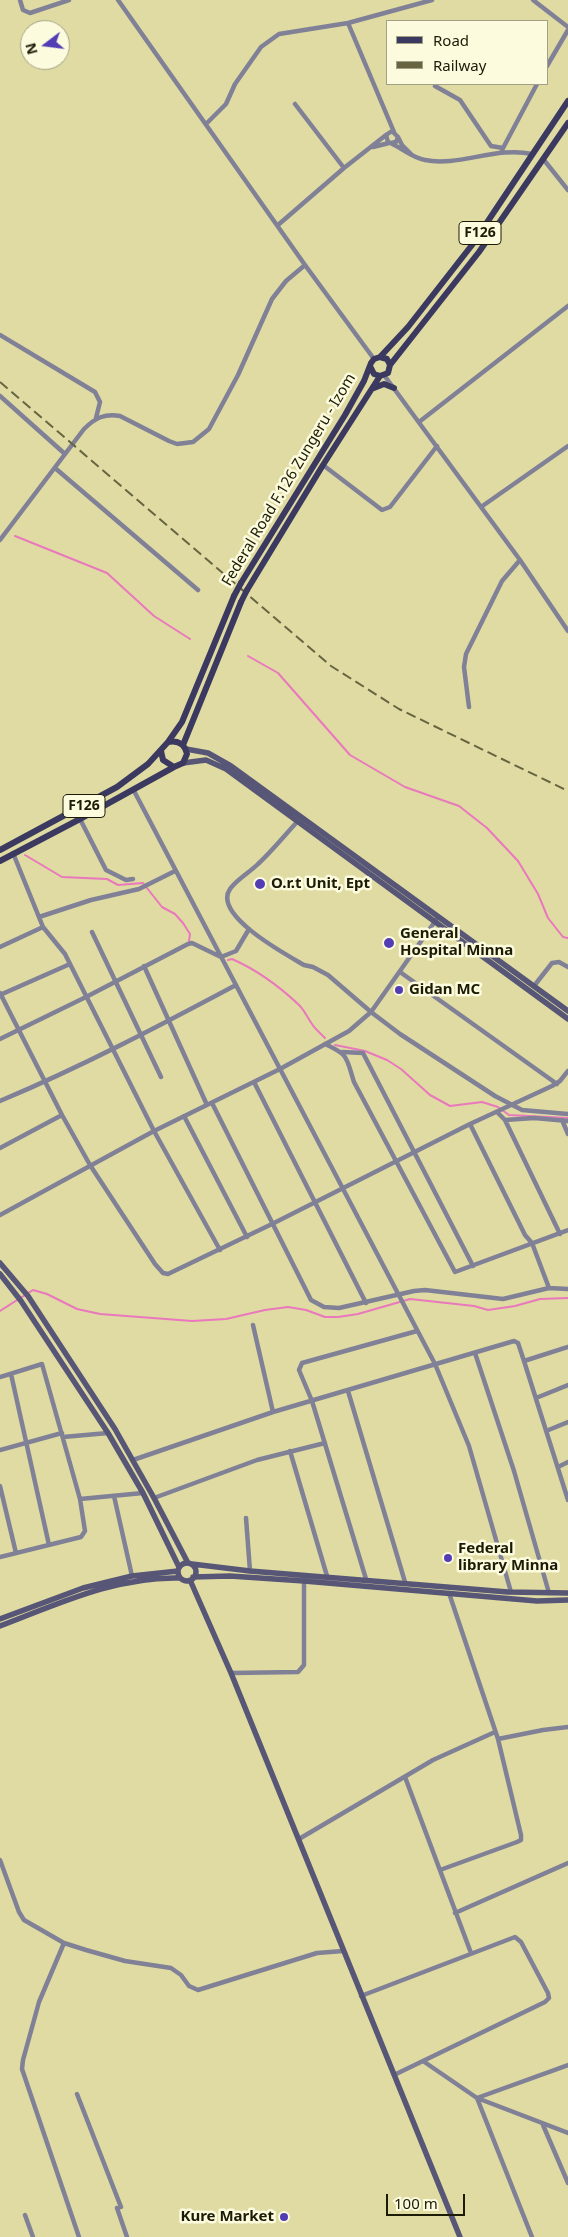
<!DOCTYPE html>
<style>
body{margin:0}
#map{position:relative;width:568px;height:2237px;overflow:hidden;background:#dfdba2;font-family:"Noto Sans",sans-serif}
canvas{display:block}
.legend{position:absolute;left:386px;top:20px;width:162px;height:65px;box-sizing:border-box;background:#fcfbde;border:1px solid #a2a187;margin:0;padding:6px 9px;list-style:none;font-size:15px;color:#1c1b05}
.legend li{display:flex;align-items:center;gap:10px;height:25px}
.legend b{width:25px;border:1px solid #a2a187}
.north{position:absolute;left:20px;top:20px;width:50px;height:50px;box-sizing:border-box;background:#fcfbde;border:1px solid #a2a187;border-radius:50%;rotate:255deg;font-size:14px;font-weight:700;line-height:20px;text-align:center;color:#1c1b05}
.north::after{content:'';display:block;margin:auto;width:18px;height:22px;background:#523db5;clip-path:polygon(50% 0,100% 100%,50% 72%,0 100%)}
.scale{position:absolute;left:386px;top:2194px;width:79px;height:22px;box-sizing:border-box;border:2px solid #1c1b05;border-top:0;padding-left:6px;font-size:15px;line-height:18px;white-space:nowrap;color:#1c1b05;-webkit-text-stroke:4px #fcfbde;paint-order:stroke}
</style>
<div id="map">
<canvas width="568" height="2237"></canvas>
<ul class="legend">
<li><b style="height:6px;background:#3b395f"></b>Road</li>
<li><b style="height:6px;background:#676541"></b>Railway</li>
</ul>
<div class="north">N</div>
<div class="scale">100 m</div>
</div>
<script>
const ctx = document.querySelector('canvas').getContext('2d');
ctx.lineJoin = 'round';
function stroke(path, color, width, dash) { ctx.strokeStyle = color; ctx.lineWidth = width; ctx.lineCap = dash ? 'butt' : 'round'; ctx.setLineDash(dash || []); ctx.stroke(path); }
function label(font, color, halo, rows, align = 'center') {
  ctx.font = font + ' "Noto Sans",sans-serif'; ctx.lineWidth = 5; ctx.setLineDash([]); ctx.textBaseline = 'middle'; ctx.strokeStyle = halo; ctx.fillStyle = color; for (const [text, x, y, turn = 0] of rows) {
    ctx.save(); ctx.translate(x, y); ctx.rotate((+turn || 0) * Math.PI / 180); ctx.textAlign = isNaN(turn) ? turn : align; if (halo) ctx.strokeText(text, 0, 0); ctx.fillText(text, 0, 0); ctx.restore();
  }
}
stroke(new Path2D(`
 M15,536L107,573L154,616L190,639
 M248,656L278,673L350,755L405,787L459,806L487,828L518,861L538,894L548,918L563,937L568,938
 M25,855L62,877L107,879L118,885L143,883L162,907L175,914L183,923L190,934L189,941
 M228,960L232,959C257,970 279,986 299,1005C305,1011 307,1017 312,1024C315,1029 321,1034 325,1038
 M335,1045L365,1051L387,1060L401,1069L430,1095L450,1106L482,1102L498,1107L509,1115L568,1118
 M0,1311L33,1290L47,1294L77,1309L100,1314L192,1321L226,1319L265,1310L288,1307L306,1310L325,1317H338L358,1314L410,1299L474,1306L488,1310L515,1306L540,1299L568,1298`), '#e978bc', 2);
stroke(new Path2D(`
 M20,0L23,10L30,13L69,0
 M118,0L305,265L374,359
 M533,0L568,27
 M348,23L394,132
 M547,66L568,30
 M435,86L460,100L491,146L503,148
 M295,104L344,168
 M206,124L226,104L235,84L261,47L279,34L348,23L432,0
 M398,137L402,145L412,155
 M391,143L396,142L398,137L392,131L386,135L388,142C401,147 410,157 425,160C458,167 497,146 532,154
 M373,147L389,143
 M502,150L537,84
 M544,160L568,190
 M278,225L344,168L386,135
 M0,335L95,392L100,402L96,418
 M384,375L520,560L568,631
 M0,396L65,454
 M419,422L568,306
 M323,465L382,510L390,507L437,446
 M55,468L198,590
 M481,507L568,446
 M0,540L84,429C95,418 105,413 120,416L169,441L177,444L193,442L209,429L238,375L272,299L286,281L305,265
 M469,707L464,667L466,654L502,581L520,560
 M133,789L435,1364L469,1446L511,1592
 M80,819L106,870L126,880L133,879
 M297,822C284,836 272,851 258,864C250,872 236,880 230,889C212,915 287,955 304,965L313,967L328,975L371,1012L400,1034L495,1096L522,1110L568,1114
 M13,853L43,927L65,954L154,1131L220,1250
 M39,917L91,900L139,889L175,871
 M92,932L161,1077
 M0,947L43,927
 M144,966L207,1105
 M400,972L557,1084
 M534,986L552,963L559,962L568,967
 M0,993L62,1115L90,1165L155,1264L163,1273L168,1274L272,1224L470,1124L552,1086L560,1081L568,1071
 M0,995L70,964
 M0,1039L86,997L188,944L192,943L221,957L236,951L249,929
 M325,1044C349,1055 346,1057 354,1082L455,1272L568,1230
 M342,1052L363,1053L473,1266
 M254,1082L366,1303
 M0,1101C81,1067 159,1026 236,985
 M212,1103L311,1300L324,1307L339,1308L414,1291L425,1290L503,1299L549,1288L568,1289
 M497,1112L505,1120L560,1234
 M184,1116L247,1237
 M505,1120L534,1118L568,1121
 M562,1120L568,1134
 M470,1124L525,1235L532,1243L549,1288
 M0,1148L62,1115
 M0,1215L154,1131L280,1069L349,1031L371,1012L436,920
 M253,1325L273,1412
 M475,1353L514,1471L549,1593
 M524,1361L568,1347
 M11,1374L49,1545
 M0,1377L42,1364L80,1499L85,1531L81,1537L0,1557
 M348,1391L405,1582
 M536,1398L568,1385
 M546,1431L568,1422
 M63,1437L108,1433
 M0,1450L62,1433
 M290,1451L327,1576
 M133,1460L273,1412L514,1341L518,1343L524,1361L568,1500
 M558,1467L568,1462
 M0,1486L16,1553
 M114,1496L132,1576
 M154,1498L257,1460L325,1443
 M80,1499L143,1493
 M246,1518L250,1571
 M366,1579L312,1401L299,1370L302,1363L417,1331
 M231,1673L298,1672L304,1665V1581
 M498,1739L543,1730L568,1727
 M405,1777L471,1953
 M299,1839L433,1760L495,1732
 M0,1860L19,1912L24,1920L64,1943L86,1950L125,1961L171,1968L181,1975L189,1986L198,1990L317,1953L343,1951
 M440,1870L517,1842L521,1840V1835L498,1739L449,1593
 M455,1913L568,1863
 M64,1943L39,2002L23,2060L22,2069L79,2237
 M361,1996L515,1937L521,1942L548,1993L549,1998L545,2002L394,2075
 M423,2061L477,2098L568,2133
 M77,2094L121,2207
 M543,2125L568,2183
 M117,2208L127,2237
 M25,2215L33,2237
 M532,2237L477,2098L568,2065`), '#808097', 4.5);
stroke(new Path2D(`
 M186,749L208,753L231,766L568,1011
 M183,763L206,760L226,769L568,1019
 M0,1263L28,1296L115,1429L154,1498L188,1563
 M0,1274L21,1301L108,1433L143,1493L179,1567
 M178 1572a9 9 0 1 1 18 0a9 9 0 1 1-18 0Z
 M192,1564L250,1571L508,1592L568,1593
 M193,1577L230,1576L304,1581L537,1601L568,1600
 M190,1580L231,1673L460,2237
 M0,1619L83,1588L132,1576L178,1571
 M0,1626C58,1604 117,1576 180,1578`), '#575676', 5.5);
stroke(new Path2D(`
 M380,357L408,327L472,245L568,101
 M390,365L479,252L568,123
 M374,388L384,384L394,388
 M241,583L345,415L364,381L371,363L374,359L380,357L387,359L390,365L388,373L380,376L374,374L371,368
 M247,590L323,465L380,376
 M168,742L182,722L234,596
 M183,745L241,602
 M0,850L117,787L148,764L168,742C178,740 185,744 187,754L183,763L174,767L163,760L161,751
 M0,861L80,819L174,767`), '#3b395f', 6);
stroke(new Path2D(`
 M0,382L331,666L399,709L568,791`), '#676541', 2, [10, 5]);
stroke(new Path2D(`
 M234,596L241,583
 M241,602L247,590`), '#3b395f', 6);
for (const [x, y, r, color] of [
 [260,884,6,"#523db5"],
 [389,943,6,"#523db5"],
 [399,990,5,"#523db5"],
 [448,1558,5,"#523db5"],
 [284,2217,5,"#523db5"]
]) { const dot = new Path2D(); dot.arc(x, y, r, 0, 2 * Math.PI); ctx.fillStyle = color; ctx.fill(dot); stroke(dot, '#fcfbde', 2); }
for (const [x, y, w] of [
 [480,233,42],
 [84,806,42]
]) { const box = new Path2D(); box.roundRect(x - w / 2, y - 11.5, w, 23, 4); ctx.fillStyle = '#fcfbde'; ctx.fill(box); stroke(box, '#1c1b05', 1); }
label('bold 14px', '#1c1b05', null, [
 ["F126",480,233],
 ["F126",84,806]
]);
label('15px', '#1c1b05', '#fcfbde', [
 ["Federal Road F.126 Zungeru - Izom",289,480,-59]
]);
label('bold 15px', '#1c1b05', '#fcfbde', [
 ["O.r.t Unit, Ept",271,884],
 ["General",400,934],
 ["Hospital Minna",400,951],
 ["Gidan MC",409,990],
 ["Federal",458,1549],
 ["library Minna",458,1566],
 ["Kure Market",274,2217,"right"]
], 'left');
</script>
